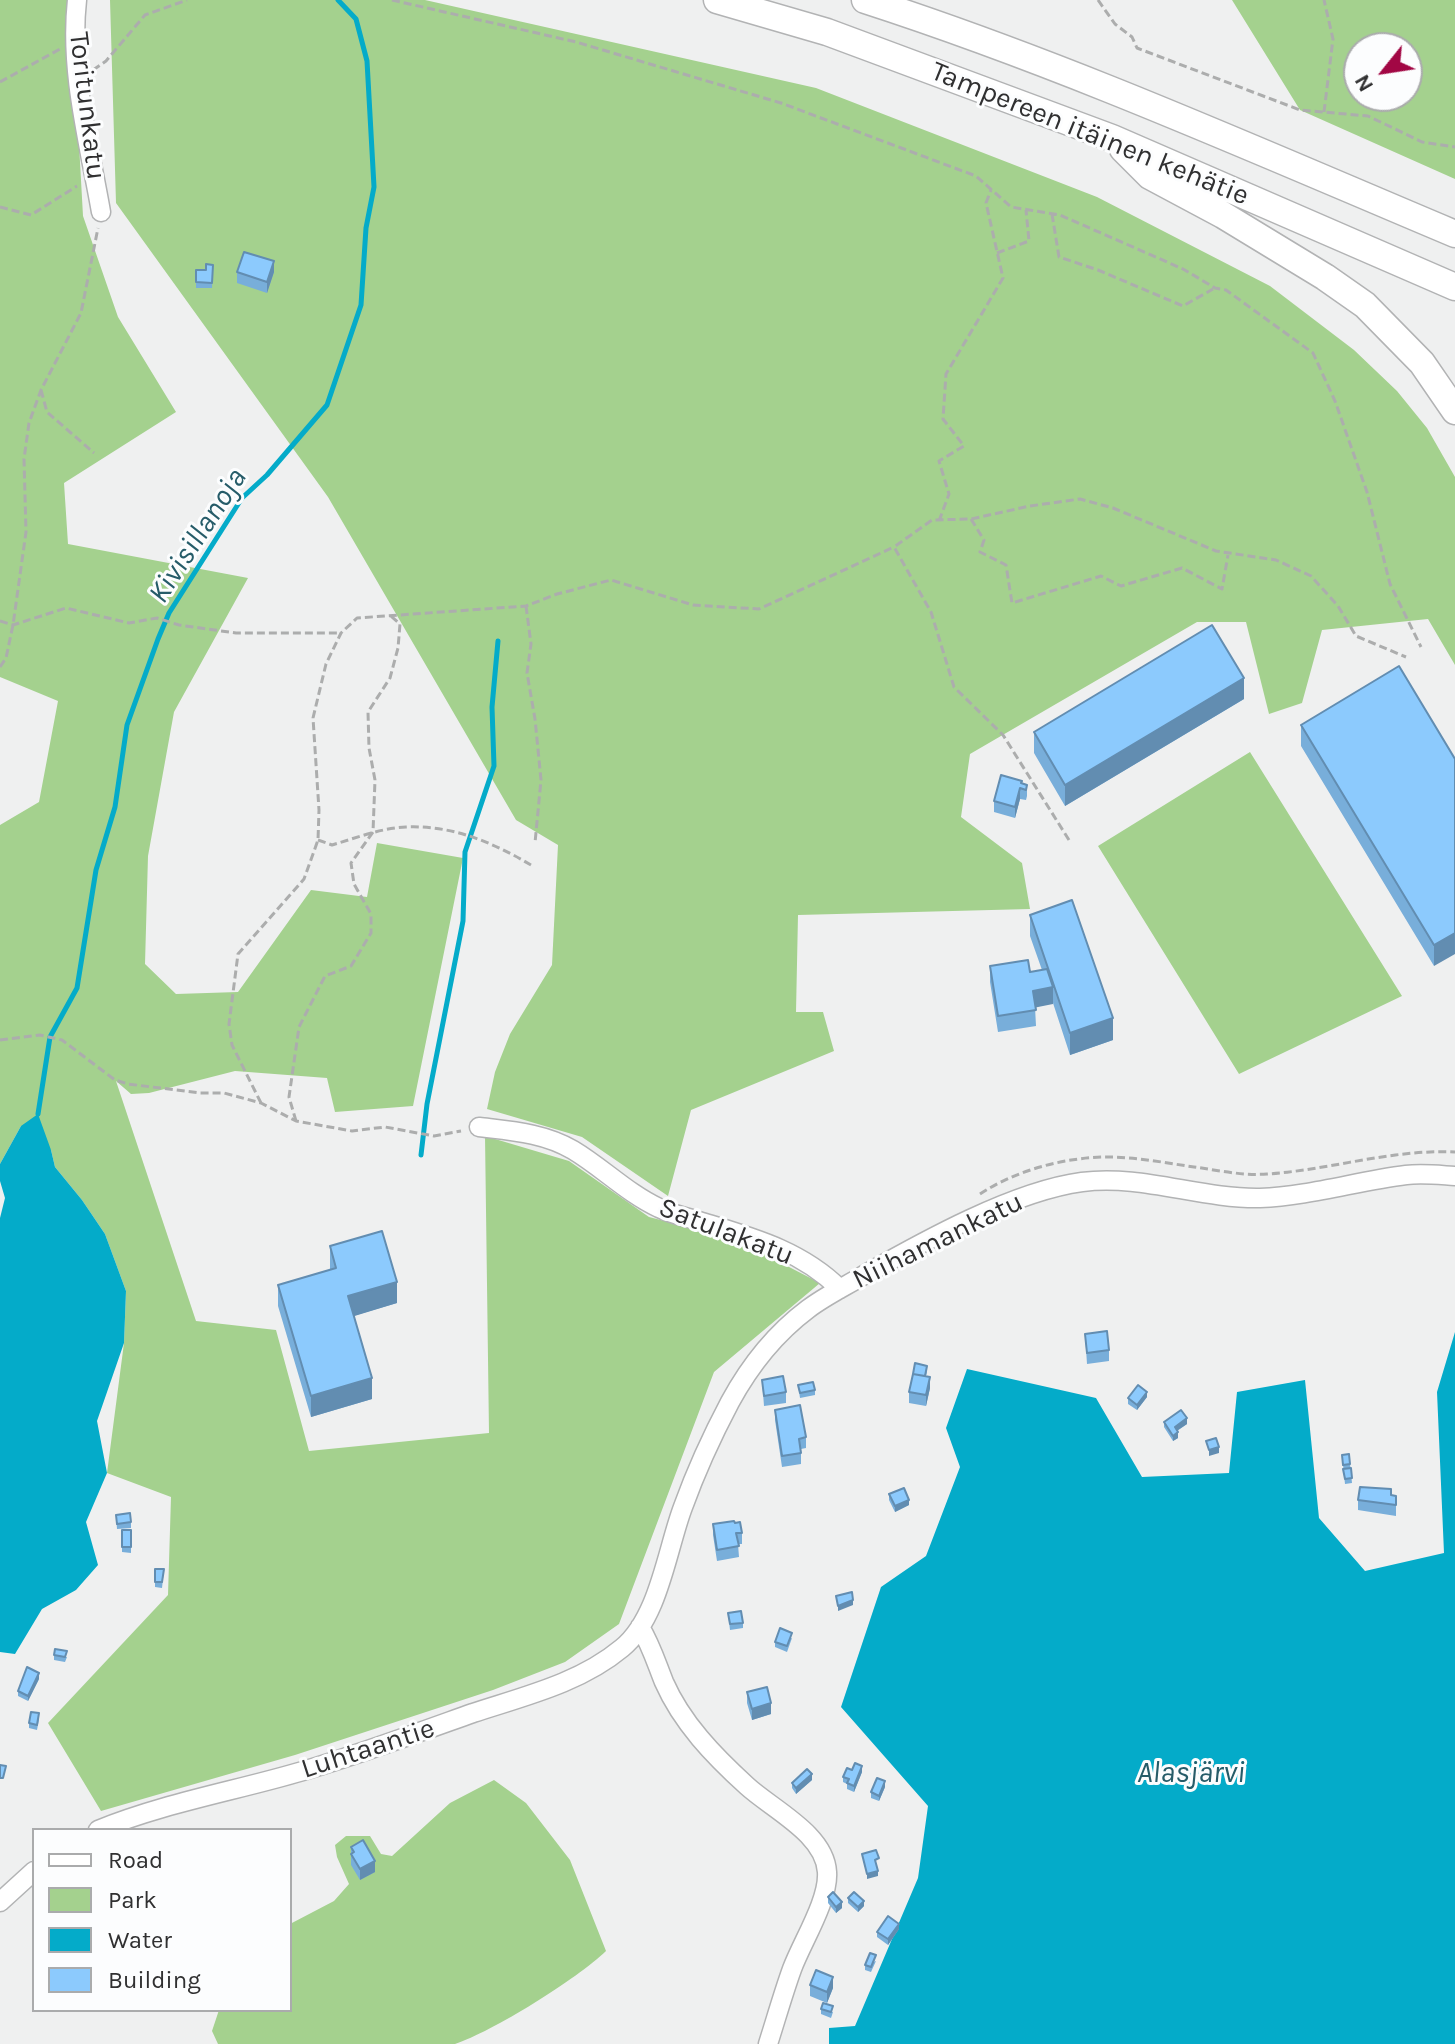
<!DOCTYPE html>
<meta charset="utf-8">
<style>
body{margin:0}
#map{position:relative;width:1455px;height:2044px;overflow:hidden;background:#eff0f0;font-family:Karla,sans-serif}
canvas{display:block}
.legend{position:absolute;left:32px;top:1828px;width:260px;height:184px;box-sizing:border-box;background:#fcfdfe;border:2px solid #aaabac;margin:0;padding:10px 14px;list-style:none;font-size:24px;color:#303031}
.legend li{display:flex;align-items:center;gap:16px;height:40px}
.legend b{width:40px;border:2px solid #aaabac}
.north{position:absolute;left:1343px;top:32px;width:80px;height:80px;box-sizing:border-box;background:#fcfdfe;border:2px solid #aaabac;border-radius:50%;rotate:240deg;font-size:22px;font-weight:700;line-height:32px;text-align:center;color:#303031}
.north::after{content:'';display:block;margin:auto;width:28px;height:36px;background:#a20744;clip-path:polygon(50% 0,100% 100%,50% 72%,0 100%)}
</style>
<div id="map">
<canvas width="1455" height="2044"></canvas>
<ul class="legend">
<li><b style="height:10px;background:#fff"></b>Road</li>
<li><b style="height:22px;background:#a4d18e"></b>Park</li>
<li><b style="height:22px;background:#04abc9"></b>Water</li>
<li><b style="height:22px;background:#8ccafd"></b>Building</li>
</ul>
<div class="north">N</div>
</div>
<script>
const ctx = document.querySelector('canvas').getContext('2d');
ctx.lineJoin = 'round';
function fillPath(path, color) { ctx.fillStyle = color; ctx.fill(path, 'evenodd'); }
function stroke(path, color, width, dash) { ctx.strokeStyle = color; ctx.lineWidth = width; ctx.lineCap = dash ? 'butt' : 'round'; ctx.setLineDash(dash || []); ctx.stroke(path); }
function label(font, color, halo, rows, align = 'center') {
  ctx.font = font + ' Karla,sans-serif'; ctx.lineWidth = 6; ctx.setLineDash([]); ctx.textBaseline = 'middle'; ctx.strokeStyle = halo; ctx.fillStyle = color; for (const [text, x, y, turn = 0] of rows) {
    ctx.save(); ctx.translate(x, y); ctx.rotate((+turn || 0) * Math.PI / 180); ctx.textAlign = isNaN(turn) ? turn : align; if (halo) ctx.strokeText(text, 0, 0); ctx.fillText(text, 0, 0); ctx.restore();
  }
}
fillPath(new Path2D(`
 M0,0H71L83,216L118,317L176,412L64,483L68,544L248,578L174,712L148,856L145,964L176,994L238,992L311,890L367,897L377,843L463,858L413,1106L335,1112L327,1078L235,1071L149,1093L131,1094L116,1081L196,1321L276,1330L309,1451L489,1433L485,1136L569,1161L649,1217L735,1239L820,1283L714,1372L619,1624L565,1662L493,1690L295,1755L101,1811L48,1723L168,1595L171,1497L107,1473L124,1343L126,1291L105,1234L82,1200L55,1167L51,1150L21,1126L0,1164V825L39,802L58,701L0,677Z
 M110,0H425L816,88L1097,197L1270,286L1354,350L1397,391L1427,428L1455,477V665L1428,619L1322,630L1302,703L1269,714L1246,622H1197L970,754L961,817L1022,863L1030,909L798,915L796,1012H823L834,1051L691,1110L668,1196L582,1137L487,1109L495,1072L510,1034L552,965L558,845L516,820L328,497L116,203Z
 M1232,0H1455V179L1300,110ZM1359,48H1407V96H1359Z
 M1250,752L1402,996L1239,1074L1098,846Z
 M494,1780L526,1803L570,1860L606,1951C577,1979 492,2032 455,2044H218L212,2031L219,2010H290V1924L334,1901L349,1884L337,1857L335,1845L346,1836H370L381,1854L392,1856L450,1803Z`), '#a4d18e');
fillPath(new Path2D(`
 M38,1114L51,1150L55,1167L82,1200L105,1234L126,1291L124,1343L97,1421L107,1473L86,1522L98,1565L76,1590L42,1609L15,1654L0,1652V1218L5,1198L0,1181V1164L21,1126Z
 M1455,1332V2044H829V2028L855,2026L918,1878L928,1806L841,1707L881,1587L926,1556L960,1467L946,1428L967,1369L1096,1398L1142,1477L1229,1473L1237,1392L1305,1380L1319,1518L1365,1571L1444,1553L1437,1392Z`), '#04abc9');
stroke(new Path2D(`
 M38,1114L50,1037L77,988L96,870L115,807L127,725L158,639L169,613L242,498L267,475L327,405L361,305L366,228L374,187L367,61L356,19L338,0
 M421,1155L427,1104L463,921L465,852L494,766L492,707L498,641`), '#04abc9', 5);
const minor = new Path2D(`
 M77,0C69,71 89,143 101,212
 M479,1127C512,1131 544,1133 573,1150C603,1168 627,1193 659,1208C671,1214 686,1217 699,1221C751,1237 801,1250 840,1289
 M640,1627C651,1645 656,1662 664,1682C682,1723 714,1756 747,1786C772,1809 825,1834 827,1872C829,1900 802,1942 792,1969C783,1994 776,2019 768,2044
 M98,1830C164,1803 235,1791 303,1771C360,1754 417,1733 473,1713C525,1696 580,1683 622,1648C659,1618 667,1549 683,1507C696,1471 712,1436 730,1402C749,1367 776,1333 808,1309C825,1296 846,1286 864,1275C924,1241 1014,1191 1082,1182C1141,1174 1200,1199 1260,1198C1309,1196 1358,1181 1406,1175C1422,1173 1439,1175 1455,1176
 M0,1902L34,1871`);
const highway = new Path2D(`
 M717,0L827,32L1112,138L1455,287
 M865,0C1066,65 1260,152 1455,234
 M1123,149L1150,176L1223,215L1325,277L1365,305L1422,363L1455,411`);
stroke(minor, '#b2b3b4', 21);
stroke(highway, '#b2b3b4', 29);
stroke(new Path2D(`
 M392,0L576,42L781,103L976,176L1011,207L1060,215L1183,269L1215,288L1226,290L1313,353L1335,401L1367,492L1390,584L1421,647
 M1098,0L1115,24L1132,37L1137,48L1300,110L1368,116L1422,142L1455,147
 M93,70L106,61L145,15L187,0
 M0,82L60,49
 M1324,112L1333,39L1324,0
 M0,207L31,215L77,186
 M1052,214L1059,257L1098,270L1183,306L1213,289
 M997,253L1029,241L1026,210
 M41,390L47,412L94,453
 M971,519L984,540L980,552L1006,565L1012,603L1101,576L1121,586L1182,568L1222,589L1228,555
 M939,521L949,494L939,461L964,446L943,419L946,374L1003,278L986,203L991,190
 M526,606L531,644L527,673L535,719L541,780L535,843
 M0,621L13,625L66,608L129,623L157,618L179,625L236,633H341
 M0,667L6,658L13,625L26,532L24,459L29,423L41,390L81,313L98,228
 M318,840L332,845C356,838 381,828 406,827C452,825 492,842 531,865
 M1069,840L1003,735L954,687L931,612L894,547L932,520L971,519L1030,506L1080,499L1113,508L1216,551L1276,560L1311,576L1338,606L1356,636L1406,657
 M0,1040L40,1035L62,1040L115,1080L128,1084L200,1093H224L261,1103L296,1121L352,1131L385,1127L434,1136L461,1131
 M261,1103L232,1045L229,1024L238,954L304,879L318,840L319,810L313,718L326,664L341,633L357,618L526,606L557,594L611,580L693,605L759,609L894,547
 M296,1121L289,1097L299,1027L325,976L351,966L371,933V914L354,884L351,863L373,832L375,780L369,748L368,712L390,678L398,648L400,624L391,616
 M980,1194C1016,1170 1066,1157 1108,1157C1137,1157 1166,1163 1194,1167C1217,1170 1242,1176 1267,1174C1330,1170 1391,1149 1455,1152`), '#acadad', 3, [8, 4]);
stroke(minor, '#fff', 18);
stroke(highway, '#fff', 26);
fillPath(new Path2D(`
 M213,265L212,288H196V270H206Z
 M237,272H274L267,293L237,283Z
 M1244,699L1065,806L1034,753V732Z
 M1301,725L1455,759L1434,966L1301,746Z
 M1022,783L1027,785V796L1026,800L1020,799L1015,818L994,812V801Z
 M1030,915L1113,1040L1070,1055L1053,1003L1035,1007L1036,1026L998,1032L990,982V966L1030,972L1042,970L1030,936Z
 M330,1246L397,1303L353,1316L372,1399L311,1417L278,1306V1285L330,1270Z
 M1085,1334L1109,1350V1361L1087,1364Z
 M927,1371L926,1376L930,1388L926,1406L909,1403V1392Z
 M762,1380L786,1392V1403L764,1406Z
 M798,1385L815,1390V1395L800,1398Z
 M1147,1397L1137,1410L1128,1404V1398Z
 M775,1410L806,1437V1448L801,1449V1464L782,1467L775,1420Z
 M1164,1422L1187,1424L1177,1431L1178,1438L1173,1441L1164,1427Z
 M1349,1454L1352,1483L1345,1484L1342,1455Z
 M889,1494L909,1505L895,1512L889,1500Z
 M1391,1495L1396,1496V1516L1358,1510V1500Z
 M116,1515L131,1522V1528L117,1529Z
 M735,1523L742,1533V1544H738L739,1557L717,1561L713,1535V1524Z
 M122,1530H131V1553L122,1552Z
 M155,1569H164L162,1588L155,1587Z
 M728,1613L743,1623V1628L730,1630Z
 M792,1638L787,1652L775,1647V1642Z
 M54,1655L67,1657L65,1662L54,1660Z
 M39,1679L28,1701L18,1696V1691Z
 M747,1692L771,1714L752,1720L747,1703Z
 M39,1719L37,1730L29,1728V1723Z
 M852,1770L862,1772L854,1792L847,1789V1784L843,1782V1777Z
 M812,1780L796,1794L792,1788V1783Z
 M885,1787L879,1801L871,1798V1792Z
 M351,1847L375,1872L360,1880L351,1865Z
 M828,1897L842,1908L836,1913L828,1903Z
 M848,1898L864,1906L858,1912L848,1903Z
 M899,1929L888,1945L877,1937V1932Z
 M876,1961L871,1972L865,1970V1965Z
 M810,1985L833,1988L827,2003L810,1996Z
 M821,2009L833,2012L831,2018L821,2014Z`), '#78aeda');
fillPath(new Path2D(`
 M274,261V272L267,293V282Z
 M1244,678V699L1065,806V785Z
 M1020,788V799L1015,818V807Z
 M1455,933V954L1434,966V945Z
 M1053,987V1004L1033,1008V991Z
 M1113,1018V1040L1070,1055V1033Z
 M397,1282V1303L348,1318V1296Z
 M930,1377V1388L926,1406V1395Z
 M372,1378V1399L311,1417V1396Z
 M1147,1392V1397L1137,1410V1405Z
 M1187,1418V1424L1175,1432V1427Z
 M1178,1432V1438L1173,1441V1436Z
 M1219,1447V1453L1209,1456V1450Z
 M909,1500V1505L895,1512V1506Z
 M853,1600V1605L838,1611V1606Z
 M39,1673V1679L28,1701V1696Z
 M771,1703V1714L752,1720V1709Z
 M862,1766V1772L854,1792V1786Z
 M812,1774V1780L796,1794V1788Z
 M885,1781V1787L879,1801V1796Z
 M375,1861V1872L360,1880V1869Z
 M878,1871V1876L867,1879V1874Z
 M864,1901V1906L858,1912V1907Z
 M842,1902V1908L836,1913V1907Z
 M899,1924V1929L888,1945V1939Z
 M833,1977V1988L827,2003V1992Z`), '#628db1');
const building = new Path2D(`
 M244,252L274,261L267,282L237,272Z
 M206,264L213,265L212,283L196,282V270H206Z
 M1212,625L1244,678L1065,785L1034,732Z
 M1399,666L1455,759V933L1434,945L1301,725Z
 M1001,775L1022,781L1021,783L1027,785L1026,790L1020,788L1015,807L994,801Z
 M1072,900L1113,1018L1070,1033L1030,915Z
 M1028,960L1030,972L1047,969L1053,987L1033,991L1036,1010L998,1016L990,966Z
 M382,1231L397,1282L348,1296L372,1378L311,1396L278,1285L336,1268L330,1246Z
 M1107,1331L1109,1350L1087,1353L1085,1334Z
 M915,1363L927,1366L925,1376L913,1374Z
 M913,1374L930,1377L926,1395L909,1392Z
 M783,1376L786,1392L764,1396L762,1380Z
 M813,1382L815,1390L800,1393L798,1385Z
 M1138,1385L1147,1392L1137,1405L1128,1398Z
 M800,1405L806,1437L799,1439L801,1453L782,1456L775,1410Z
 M1181,1410L1187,1418L1175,1427L1178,1432L1173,1436L1164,1422Z
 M1216,1438L1219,1447L1209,1450L1206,1441Z
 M1349,1454L1350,1464L1343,1465L1342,1455Z
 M1351,1468L1352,1478L1345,1479L1343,1469Z
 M1360,1487L1391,1489V1495L1396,1496V1505L1358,1500Z
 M904,1488L909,1500L895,1506L889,1494Z
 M130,1513L131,1522L117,1524L116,1515Z
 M734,1521L735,1523L740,1522L742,1533H736L739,1546L717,1550L713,1524Z
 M122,1530H131V1547H122Z
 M155,1569H164L162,1582H155Z
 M852,1592L853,1600L838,1606L836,1596Z
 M741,1611L743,1623L730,1624L728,1613Z
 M780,1628L792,1633L787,1646L775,1642Z
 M55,1649L67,1651L65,1657L54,1655Z
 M27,1667L39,1673L28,1696L18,1691Z
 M767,1687L771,1703L752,1709L747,1692Z
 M31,1712L39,1713L37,1725L29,1723Z
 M855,1763L862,1766L854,1786L847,1783L849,1779L843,1777L847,1768L852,1770Z
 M0,1765L6,1766L3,1778H0Z
 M807,1769L812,1774L796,1788L792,1783Z
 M877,1778L885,1781L879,1796L871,1792Z
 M363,1840L375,1861L360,1869L351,1854L354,1852L351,1847Z
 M876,1850L879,1858L875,1860L878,1871L867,1874L862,1854Z
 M833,1892L842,1902L836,1907L828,1897Z
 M854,1892L864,1901L858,1907L848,1898Z
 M888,1916L899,1924L888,1939L877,1932Z
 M870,1953L876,1955L871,1967L865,1965Z
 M816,1970L833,1977L827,1992L810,1985Z
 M823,2003L833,2006L831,2012L821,2009Z`);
fillPath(building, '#8ccafd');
stroke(building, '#628db1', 2);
label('28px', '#303031', '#fcfdfe', [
 ["Toritunkatu",87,106,83],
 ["Tampereen itäinen kehätie",1090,134,22],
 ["Satulakatu",726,1232,21],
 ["Niihamankatu",938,1241,-26],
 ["Luhtaantie",368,1749,-18]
]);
label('italic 30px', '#265c69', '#fcfdfe', [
 ["Kivisillanoja",198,536,-57],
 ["Alasjärvi",1191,1773]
]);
</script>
